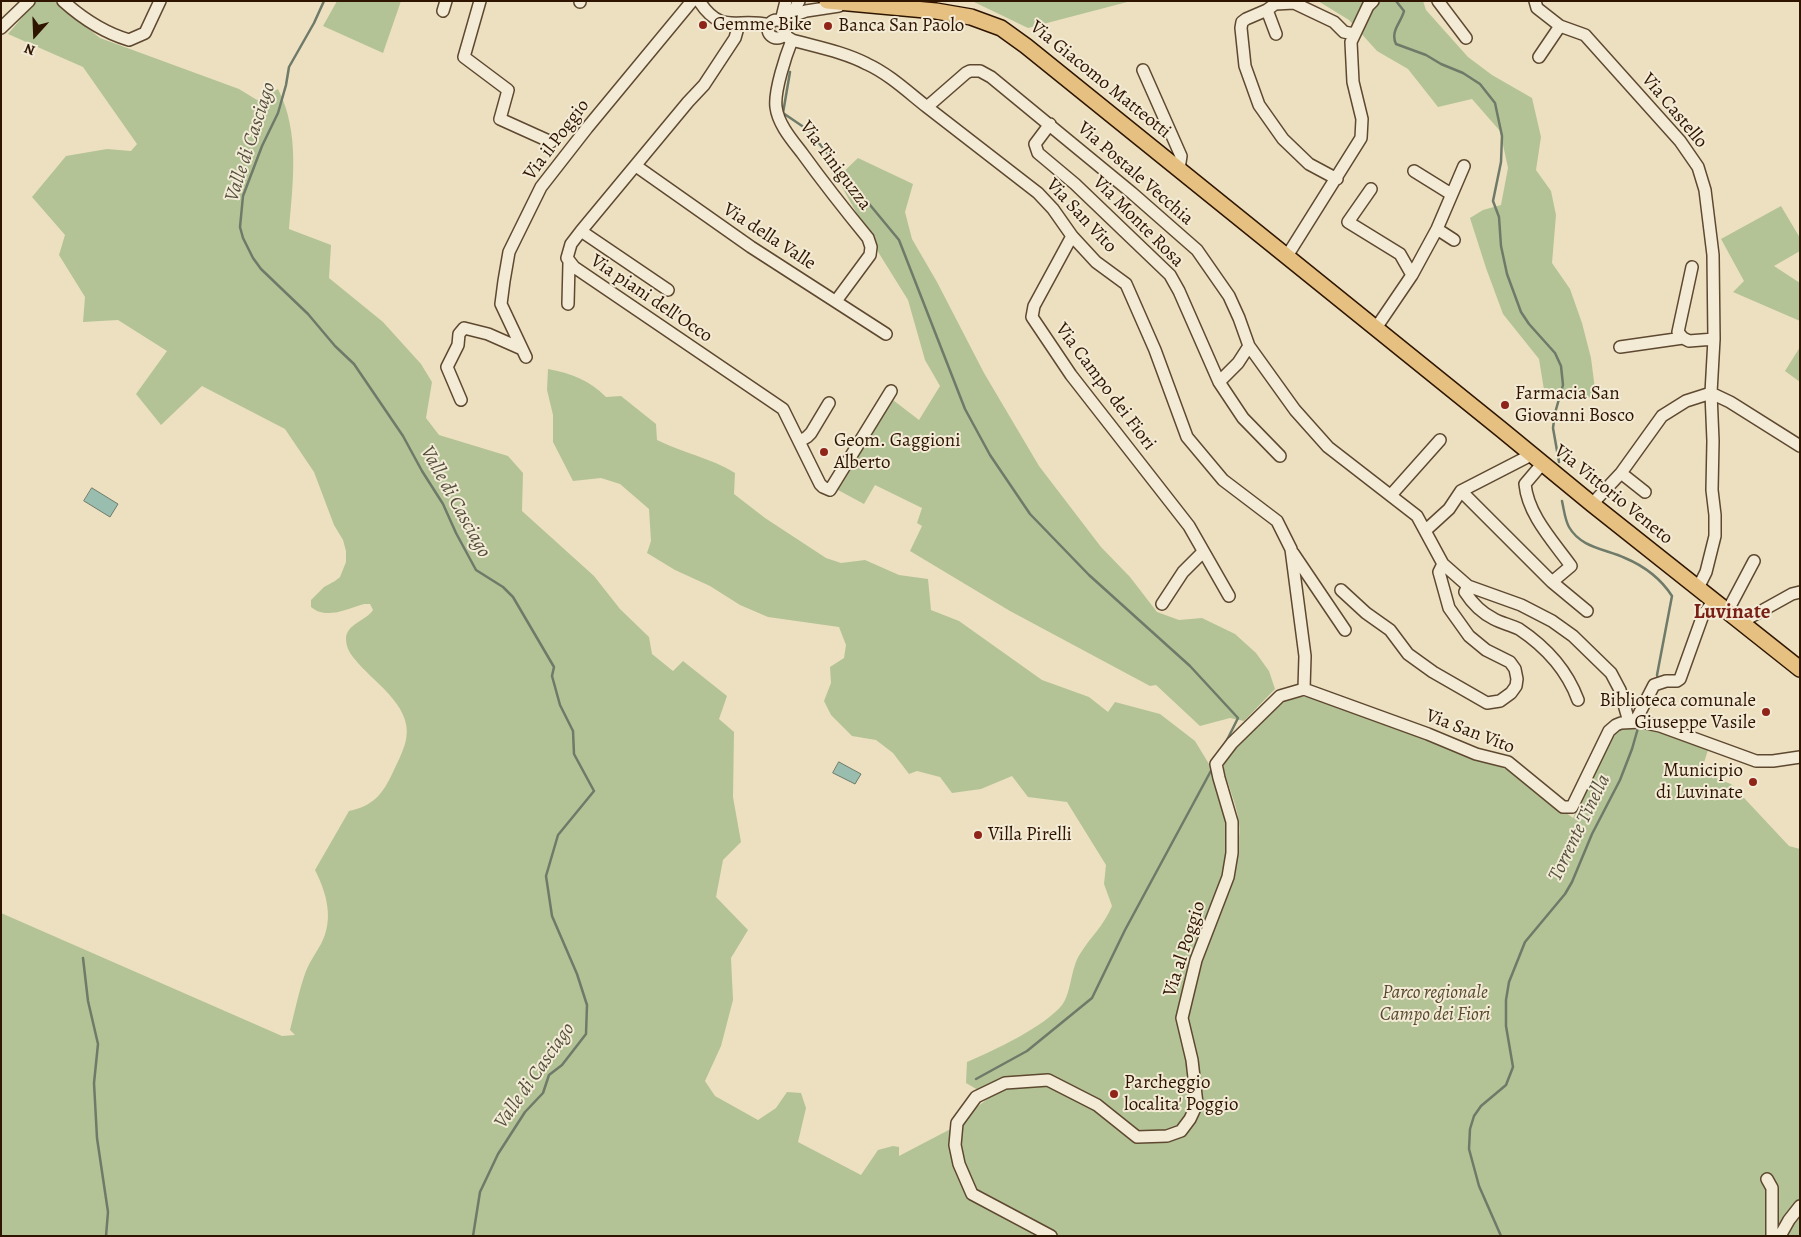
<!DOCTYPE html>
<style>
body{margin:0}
#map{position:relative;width:1801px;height:1237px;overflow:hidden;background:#ece0c0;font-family:Alegreya,serif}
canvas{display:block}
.frame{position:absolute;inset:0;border:2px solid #2f1500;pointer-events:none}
.north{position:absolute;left:10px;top:10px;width:50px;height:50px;-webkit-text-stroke:4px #f3ebd6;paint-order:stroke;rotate:200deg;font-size:14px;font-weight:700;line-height:20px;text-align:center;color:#2f1500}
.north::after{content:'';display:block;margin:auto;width:18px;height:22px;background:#2f1500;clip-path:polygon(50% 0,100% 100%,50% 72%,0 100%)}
</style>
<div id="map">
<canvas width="1801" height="1237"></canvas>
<div class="frame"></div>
<div class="north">N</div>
</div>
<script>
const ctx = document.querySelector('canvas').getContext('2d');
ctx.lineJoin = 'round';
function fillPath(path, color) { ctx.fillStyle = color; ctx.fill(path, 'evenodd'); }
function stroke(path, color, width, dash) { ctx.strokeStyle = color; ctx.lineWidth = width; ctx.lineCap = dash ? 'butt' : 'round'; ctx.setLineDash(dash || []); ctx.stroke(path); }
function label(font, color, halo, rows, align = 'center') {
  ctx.font = font + ' Alegreya,serif'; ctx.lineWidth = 4; ctx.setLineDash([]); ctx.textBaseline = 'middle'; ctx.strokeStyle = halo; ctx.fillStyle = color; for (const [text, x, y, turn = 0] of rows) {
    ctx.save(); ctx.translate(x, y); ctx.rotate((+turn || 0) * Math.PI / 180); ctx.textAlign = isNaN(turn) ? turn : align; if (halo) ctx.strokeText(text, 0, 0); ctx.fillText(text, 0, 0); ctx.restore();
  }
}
fillPath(new Path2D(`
 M36,1H54L100,38L239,89L257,100L278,89C300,132 293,182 289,229L331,245L329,278L383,322L421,364L432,382L426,418L439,435L508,456L523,473L522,511L594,576L620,609L649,637L652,654L673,671L683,661L727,696L719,719L734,732L733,797L741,842L723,860L716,897L748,930L731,958L733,1000L721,1046L705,1081L715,1096L758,1120L776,1108L787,1092L801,1093L806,1108L798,1142L861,1175L878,1150L893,1146L899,1147V1156L964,1122L977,1107L990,1097L966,1083L967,1062C993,1051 1044,1027 1062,1005C1071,994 1071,967 1080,954C1091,936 1103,927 1112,906L1104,884L1106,865L1067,802L1028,797L1012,776L981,789L952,793L940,777L917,771L909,774L893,753L876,740L852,736L831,715L824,701L831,683L830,667L844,658L846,645L839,627L768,617L740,605L710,586L675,570L647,553L651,541L649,509L620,484L601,478L573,481L553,442V415L547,390L548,369C571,373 589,380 606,397L621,396L656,424L657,440C683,453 711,458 735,473L734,494L765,518L826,558L841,563L865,560L899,575L928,579L931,610L959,621L1042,680L1089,697L1108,712L1115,702L1160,714L1195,741L1209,764L1238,843C1244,819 1230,793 1224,770V763L1227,757L1279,704L1294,697H1309L1430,739L1511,771L1573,818L1612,737C1616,733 1619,730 1624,728C1647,722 1687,741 1708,750L1701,772L1731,784L1789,846L1800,849V1236H1V913L282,1036L295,1035L290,1030C295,1011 299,990 306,971C310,961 316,953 321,944C334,919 327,894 315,870L349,811C373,806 383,794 393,772C397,763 402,754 405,744C416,709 377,685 358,663C352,656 346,649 346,639C346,624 366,621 373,610L370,604H364C347,609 326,620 311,607V600L324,587L335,581L340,577L346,562V551L343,540L334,525L314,472L285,429L202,386L161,425L136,394L167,351L118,320L83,322L85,297L59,255L65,235L32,197L66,156L107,149L131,151L137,144L83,67L8,34Z
 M337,1H401L383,53L323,26Z
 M972,1H1131L1028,28Z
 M1318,1H1423L1426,10L1468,57L1492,75L1532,98L1541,137L1536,170L1551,191L1556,215L1552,263L1570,289L1582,323L1591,358L1596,397L1557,400L1545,396L1539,359L1503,314L1486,268L1470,218L1483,210L1501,205L1508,168L1500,131L1472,99L1438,107L1408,69L1377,51L1349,20Z
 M858,158L913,184L905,212L912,239L937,282L984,373L1039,466L1101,547L1130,577L1157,612L1179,620L1202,618L1235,634L1256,653L1269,671L1275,689L1244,721L1230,718L1200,726L1156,685L1150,686L1010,611L910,551L922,526L917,523L922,508L875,485L864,504L838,490L893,400L919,420L940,386L925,360L908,300L880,255L837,178Z
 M1781,206L1800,238V251L1774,266L1800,283V321L1733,292L1744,281L1721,239Z
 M1800,347V382L1785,371Z`), '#b3c396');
const water = new Path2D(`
 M92,488L118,504L110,517L84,501Z
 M839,762L861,774L855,784L833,773Z`);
fillPath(water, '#99bdaf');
stroke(water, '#6f7a69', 1);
stroke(new Path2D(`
 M324,1L314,23L289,67L286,85L278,113L262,146L243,196L240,227L243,238L253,258L261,269L308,314L335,346L354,364L403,436L422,471L443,504L456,533L476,570L503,587L513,597L554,667L552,676L560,705L573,731L574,754L594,791L558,835L546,876L552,916L577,974L587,1005L586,1034L562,1065L549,1075L543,1093L525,1112L498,1154L480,1192L473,1236
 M1396,1L1404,11C1401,23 1390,31 1396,44L1426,55L1441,64L1463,73L1480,84L1495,103L1502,136L1501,162L1493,201L1499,217L1501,246L1507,274L1521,312L1529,324L1555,353L1561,366L1563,385L1555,413L1553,428L1559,462
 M790,72L783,113L808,130L899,240L965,409L990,455L1030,514L1089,575L1190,666L1238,718L1225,744
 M1562,501C1564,510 1565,520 1569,527C1581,548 1606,549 1625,558C1644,566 1661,579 1672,596L1657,675L1658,679
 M83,958L88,1001L98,1044L94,1083L97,1138L108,1212L106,1236
 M976,1079L1027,1051L1092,998L1125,930L1213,767
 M1501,1236L1479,1186L1469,1149L1470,1129L1474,1116L1481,1106L1506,1085L1513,1067L1506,1026V1000L1509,982L1525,942L1565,894L1572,882L1592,834L1620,780L1632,749L1638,728`), '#6f7a69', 2.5);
const minor = new Path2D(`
 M63,1C82,18 105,33 129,40L145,33L160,1
 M480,1L464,57L508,90L500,119L551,142
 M699,1C722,36 737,17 769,25
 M1438,1L1466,38
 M1535,1L1537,8L1560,26L1585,35L1680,141L1698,167L1705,190L1713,255L1714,339L1711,393L1713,441L1712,490L1715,515V536L1706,572L1698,588
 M580,2V1
 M1267,10L1276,34
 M443,11L446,1
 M792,16L806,11L839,6
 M768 29a9 9 0 1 1 18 0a9 9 0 1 1-18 0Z
 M789,20L799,1
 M781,21L786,1
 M739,24L735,38L704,85L688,102L581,231L571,244L567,258L574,267L783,409L820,484L823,487L830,490L891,391
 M1,28L29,1
 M784,35L792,40C817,47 844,52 867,64C889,74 908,92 927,107L966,73L970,71H980L991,77L1132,193L1197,250L1229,296L1239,318L1249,346L1295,410L1328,447L1417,516L1443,564L1468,586L1521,605L1552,621L1573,636L1611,673L1620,690L1629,722
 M792,40C786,55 774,91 776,107C778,124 792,140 802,153C823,182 845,210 868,238L871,247L870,255L836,301
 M1539,57L1560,26
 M1143,70L1181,156L1179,169
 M927,107L1038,193L1053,209L1072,236L1096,262L1126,284L1155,350L1187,437L1223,480L1277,521L1291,549L1305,656L1304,689L1280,696L1232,743L1216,764L1219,778L1232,822V853L1228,877L1196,960L1182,1018L1192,1060L1197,1104L1190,1119L1181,1131L1167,1136L1137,1137L1097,1105L1048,1080L1005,1083L976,1097L957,1123L955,1145L959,1164L972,1194L1051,1236
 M1050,124L1035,144L1038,153L1075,184L1170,275L1179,291L1219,382L1243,418L1280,456
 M636,166L751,247L886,334
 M1414,171L1451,194
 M1337,179L1309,164L1283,139L1259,105L1245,66L1241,28L1242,22L1246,19L1267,10L1275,4L1294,3L1334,22L1344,32L1354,34
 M1371,189L1348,222L1400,254L1412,275L1376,328
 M1437,229L1454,240
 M581,231L668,290
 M1072,236L1034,306L1032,317L1071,375L1189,526L1229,596
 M1287,256L1361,138L1362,119L1353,82L1351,42L1368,6L1373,1
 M1412,275L1437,229L1464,166
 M568,304L569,263
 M1683,338L1678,332L1692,267
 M1620,347L1683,338L1689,341L1714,339
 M526,357L501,304L504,281L509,252L541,187L587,128L692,1
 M1219,382L1238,363L1249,346
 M461,400L447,367L458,345L459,334L464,328L488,334L522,349
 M800,441L807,437L811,433L829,403
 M1542,464L1525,484C1528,515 1553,541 1571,566L1552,582L1587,611
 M1621,473L1645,492
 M1461,491L1552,582
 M1391,495L1440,440
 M1592,504L1621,473L1662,416L1686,401L1711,393L1730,402L1800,446
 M1426,530L1449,509L1461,491L1531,455
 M1293,553L1345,630
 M1468,586L1465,592C1472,603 1482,613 1494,619C1501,623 1511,625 1519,629C1546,647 1567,670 1578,700
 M1341,590L1366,613L1390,630L1408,654L1433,672L1487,703L1500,701L1511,693L1516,686L1517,679L1515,669L1510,662L1486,650L1469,636L1449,608L1439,572L1443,564
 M1162,604L1183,572L1203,552
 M1727,612L1754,561
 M1743,623L1747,619L1792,594L1800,592
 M1304,689L1428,734L1476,754L1508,762L1563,807H1572L1609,731L1616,725L1621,723L1641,722L1660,726L1756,761H1773L1800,757
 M1635,722L1654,685L1666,681H1677L1680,679L1703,615L1714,601
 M1767,1179L1772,1188V1236
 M1780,1236L1789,1220L1800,1206`);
const major = new Path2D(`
 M827,1L936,11L971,17L1001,28L1026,46L1502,430L1592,504L1800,669`);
stroke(minor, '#5e4830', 14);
stroke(major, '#2f1500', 18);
stroke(minor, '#f3ebd6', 11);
stroke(major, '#e6c080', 15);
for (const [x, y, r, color] of [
 [703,25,5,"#8f2418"],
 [828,26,5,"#8f2418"],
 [1505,405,5,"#8f2418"],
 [824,452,5,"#8f2418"],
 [1766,712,5,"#8f2418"],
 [1753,782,5,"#8f2418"],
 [978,835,5,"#8f2418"],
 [1114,1094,5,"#8f2418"]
]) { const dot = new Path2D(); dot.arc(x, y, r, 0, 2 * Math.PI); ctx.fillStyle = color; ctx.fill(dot); stroke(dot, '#f3ebd6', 2); }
label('19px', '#2f1500', '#f3ebd6', [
 ["Gemme Bike",713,25],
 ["Banca San Paolo",838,26],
 ["Farmacia San",1515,394],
 ["Giovanni Bosco",1515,416],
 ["Geom. Gaggioni",834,441],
 ["Alberto",834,463],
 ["Biblioteca comunale",1756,701,"right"],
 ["Giuseppe Vasile",1756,723,"right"],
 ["Municipio",1743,771,"right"],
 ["di Luvinate",1743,793,"right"],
 ["Villa Pirelli",988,835],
 ["Parcheggio",1124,1083],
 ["localita' Poggio",1124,1105]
], 'left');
label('19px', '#2f1500', '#f3ebd6', [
 ["Via Giacomo Matteotti",1100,80,39],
 ["Via Castello",1674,111,50],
 ["Via il Poggio",557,140,-53],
 ["Via Tiniguzza",835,166,53],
 ["Via Postale Vecchia",1135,174,41],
 ["Via San Vito",1081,216,47],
 ["Via Monte Rosa",1138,222,45],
 ["Via della Valle",769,237,33],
 ["Via piani dell'Occo",651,299,34],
 ["Via Campo dei Fiori",1105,387,53],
 ["Via Vittorio Veneto",1613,495,39],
 ["Via San Vito",1470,732,21],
 ["Via al Poggio",1185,949,-72]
]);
label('italic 19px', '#57492d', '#f3ebd6', [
 ["Parco regionale",1435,993],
 ["Campo dei Fiori",1435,1015]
]);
label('italic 20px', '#54503d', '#f3ebd6', [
 ["Valle di Casciago",251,142,-72],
 ["Valle di Casciago",455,502,61],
 ["Torrente Tinella",1580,828,-64],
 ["Valle di Casciago",535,1076,-55]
]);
label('bold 21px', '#7a1f14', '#f3ebd6', [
 ["Luvinate",1732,613]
]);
</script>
